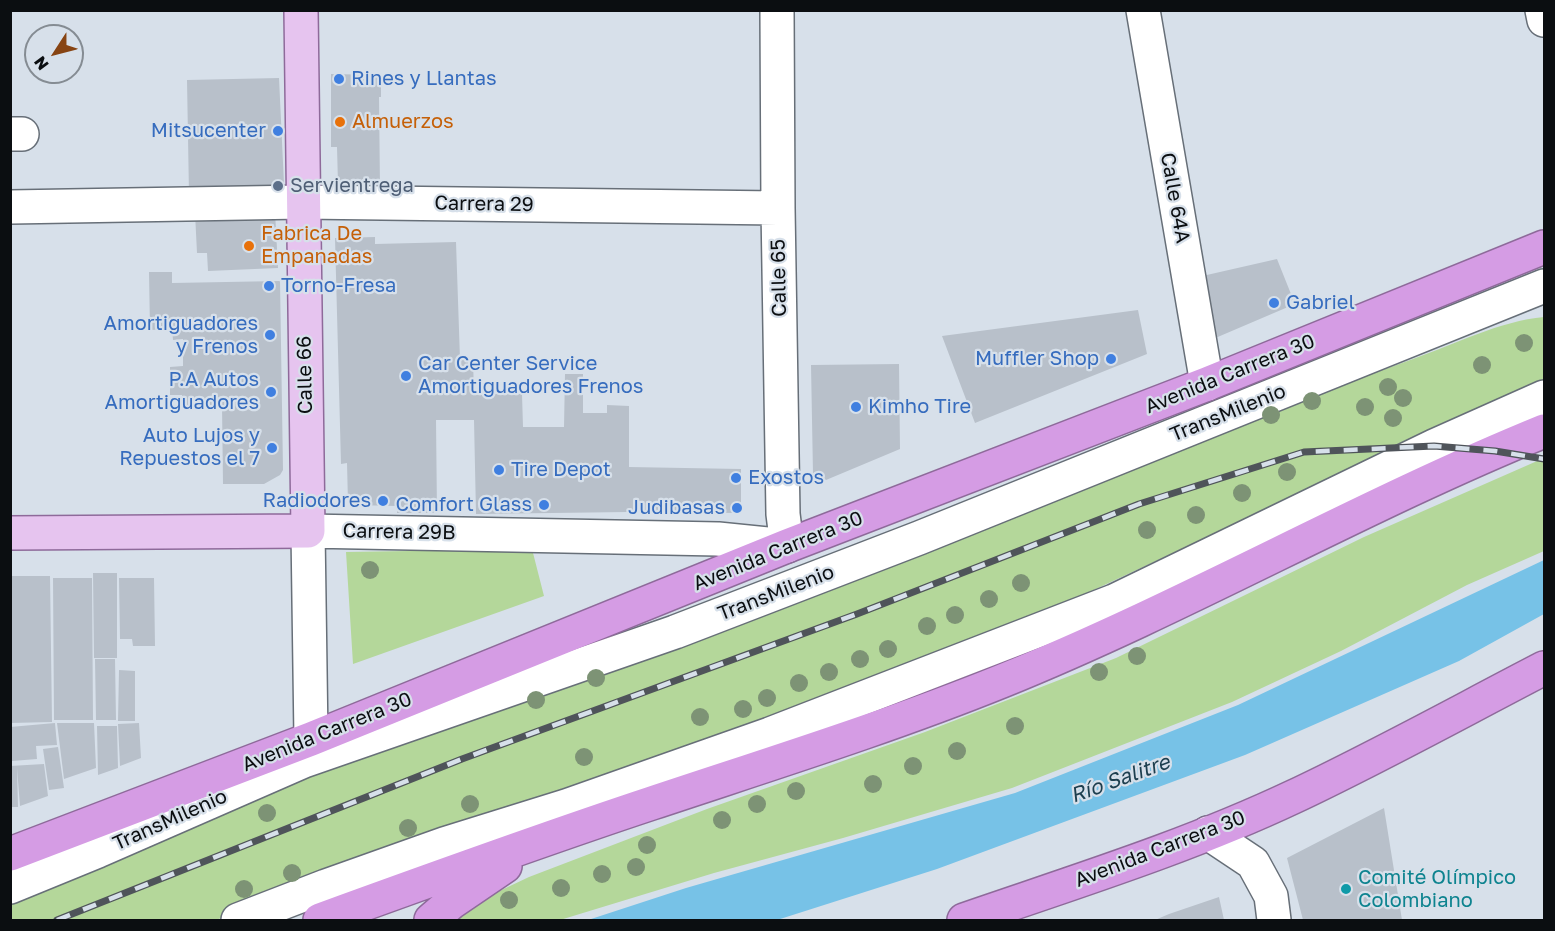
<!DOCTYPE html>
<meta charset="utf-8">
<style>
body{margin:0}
#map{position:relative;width:1555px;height:931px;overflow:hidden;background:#d7e0ea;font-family:"Golos Text",sans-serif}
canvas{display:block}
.frame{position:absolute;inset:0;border:12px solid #0b0e11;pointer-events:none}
.north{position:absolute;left:24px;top:24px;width:60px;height:60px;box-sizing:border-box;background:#d7e0ea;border:2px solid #858c93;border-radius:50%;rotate:234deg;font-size:16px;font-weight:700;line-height:24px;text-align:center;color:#0b0e11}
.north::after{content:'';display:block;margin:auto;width:21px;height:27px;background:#874413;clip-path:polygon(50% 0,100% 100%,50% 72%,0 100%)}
</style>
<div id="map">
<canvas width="1555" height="931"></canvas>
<div class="frame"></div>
<div class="north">N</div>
</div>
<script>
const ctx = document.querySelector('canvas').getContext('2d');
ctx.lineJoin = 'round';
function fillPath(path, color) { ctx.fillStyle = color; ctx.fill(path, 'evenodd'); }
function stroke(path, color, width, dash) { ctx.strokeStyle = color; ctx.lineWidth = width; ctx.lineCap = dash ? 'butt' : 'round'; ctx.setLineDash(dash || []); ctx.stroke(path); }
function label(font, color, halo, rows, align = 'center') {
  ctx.font = font + ' "Golos Text",sans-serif'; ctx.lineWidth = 4.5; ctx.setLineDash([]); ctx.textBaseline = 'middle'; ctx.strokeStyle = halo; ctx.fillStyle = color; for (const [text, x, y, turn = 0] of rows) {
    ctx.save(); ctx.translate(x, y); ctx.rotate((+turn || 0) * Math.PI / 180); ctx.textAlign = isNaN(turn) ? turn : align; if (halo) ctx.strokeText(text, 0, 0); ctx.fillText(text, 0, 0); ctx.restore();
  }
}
fillPath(new Path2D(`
 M1544,317V379L1538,383L1040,615L835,698L356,866L216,920H11V896L272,784L1217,427C1282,405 1348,383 1413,359C1455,344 1500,321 1544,317Z
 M1544,458V551L1467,585L1341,651L1232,702L1012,788L843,838L714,873L560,920H451L456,915L491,895L529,877L707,809L925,732L1116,658L1364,537Z
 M532,549L544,596L353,664L346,552Z`), '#b4d79a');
fillPath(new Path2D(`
 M1544,560V614L1459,661L1245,755L937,869L777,920H588L686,888L1015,793L1238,705Z`), '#77c2e7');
fillPath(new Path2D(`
 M331,74L381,75V97H379L380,189L340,187L338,184L337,147H331Z
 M279,78L284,184L276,193L189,195L187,80Z
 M275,211L278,268L208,271L207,253H197L195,213Z
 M375,237V244L456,242L460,359H473L474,394H522L523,427H564L565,374H583V413H607V405L629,406V467L741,469V511L739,513L628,512L476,514L474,420H436L437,513H397V506L352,505L348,503L347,463L341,464L335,238Z
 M1277,259L1295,304L1206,342L1198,277Z
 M149,272H172V283L280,281L283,470L280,475L264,484H223L222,405H182V395H170V367L183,366V339L173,340L172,329L150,330Z
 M1138,310L1147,354L975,423L942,336Z
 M899,364L900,449L826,480L813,474L811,365Z
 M93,573H117V658H94Z
 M10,576H50L52,722L10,723Z
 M53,578H92L93,720H54Z
 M119,578H154L155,646H133L132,639H120Z
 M95,659H115L116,720H96Z
 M119,670L135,671V721H118Z
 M55,723L57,745L36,746L37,759L12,761L10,727Z
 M57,723H94L96,768L64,779Z
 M139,723L141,758L120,766L118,724Z
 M97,726H117L118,768L98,775Z
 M58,747L64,788L49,790L43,749Z
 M44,764L48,796L20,806L17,768L18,807H10V766Z
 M1384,808L1402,920H1303L1287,858Z
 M1219,897L1224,920H1155L1169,914Z`), '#b8c0ca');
const minor = new Path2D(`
 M1143,10L1207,384
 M1542,10L1544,20
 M10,134H22
 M10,207L303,202L778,208
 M311,739L308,531L718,539L787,546L783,514L778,208L777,10
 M1208,833L1253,863L1271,896L1274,920
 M10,887L98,851L304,761L675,632L919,538L1544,286
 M238,920L326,886L444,844L566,806L770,734L1114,601L1434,446L1544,397`);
const major = new Path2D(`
 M10,533L308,531L301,10`);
const highway = new Path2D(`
 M10,854L311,739L787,546L1207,384L1544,247
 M320,920C430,880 540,840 652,803C769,764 888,727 1002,681C1187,606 1360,506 1544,431
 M431,920L452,902L505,866
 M964,920C1074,882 1187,847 1293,797C1378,757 1461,711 1544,668`);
stroke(minor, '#676f78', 36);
stroke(major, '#8e6a9a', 36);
stroke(highway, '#8e6a9a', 36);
stroke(minor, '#fff', 33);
stroke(major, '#e6c4ef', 33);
stroke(highway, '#d59ce4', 33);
const rail = new Path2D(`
 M57,920L462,759L857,614L1139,504L1304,452L1434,446L1495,451L1544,459`);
stroke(rail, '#4f545a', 7);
stroke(rail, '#d7e0ea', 4.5, [14]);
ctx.fillStyle = '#7d9375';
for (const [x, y] of [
 [1524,343],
 [1482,365],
 [1388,387],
 [1403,398],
 [1312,401],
 [1365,407],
 [1271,415],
 [1393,418],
 [1287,472],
 [1242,493],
 [1196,515],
 [1147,530],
 [370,570],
 [1021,583],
 [989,599],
 [955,615],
 [927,626],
 [888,649],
 [1137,656],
 [860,659],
 [829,672],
 [1099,672],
 [596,678],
 [799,683],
 [767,698],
 [536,700],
 [743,709],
 [700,717],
 [1015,726],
 [957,751],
 [584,757],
 [913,766],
 [873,784],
 [796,791],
 [470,804],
 [757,804],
 [267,813],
 [722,820],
 [408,828],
 [647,845],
 [636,867],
 [292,873],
 [602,874],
 [561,888],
 [244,889],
 [509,900]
]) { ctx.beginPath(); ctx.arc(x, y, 9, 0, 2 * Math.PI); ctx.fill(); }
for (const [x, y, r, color] of [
 [339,79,6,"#3f7fe0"],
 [340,122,6,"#e8710a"],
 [278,131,6,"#3f7fe0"],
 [278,186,6,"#5c6f8a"],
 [249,246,6,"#e8710a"],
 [269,286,6,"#3f7fe0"],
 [1274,303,6,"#3f7fe0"],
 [270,335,6,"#3f7fe0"],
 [1111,359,6,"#3f7fe0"],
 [406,376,6,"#3f7fe0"],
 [271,392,6,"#3f7fe0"],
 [856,407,6,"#3f7fe0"],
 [272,448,6,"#3f7fe0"],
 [499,470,6,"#3f7fe0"],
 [736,478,6,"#3f7fe0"],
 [383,501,6,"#3f7fe0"],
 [544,505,6,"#3f7fe0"],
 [737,508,6,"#3f7fe0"],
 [1346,889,6,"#0f9aa8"]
]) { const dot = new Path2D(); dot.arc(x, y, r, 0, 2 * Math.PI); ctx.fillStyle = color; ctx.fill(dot); stroke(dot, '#d7e0ea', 2); }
label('20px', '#366cbe', '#d7e0ea', [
 ["Rines y Llantas",351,79,"left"],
 ["Mitsucenter",266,131],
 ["Torno-Fresa",281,286,"left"],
 ["Gabriel",1286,303,"left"],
 ["Amortiguadores",258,324],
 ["y Frenos",258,347],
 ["Muffler Shop",1099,359],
 ["Car Center Service",418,364,"left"],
 ["Amortiguadores Frenos",418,387,"left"],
 ["P.A Autos",259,380],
 ["Amortiguadores",259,403],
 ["Kimho Tire",868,407,"left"],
 ["Auto Lujos y",260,436],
 ["Repuestos el 7",260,459],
 ["Tire Depot",511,470,"left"],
 ["Exostos",748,478,"left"],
 ["Radiodores",371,501],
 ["Comfort Glass",532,505],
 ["Judibasas",725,508]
], 'right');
label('20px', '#c56008', '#d7e0ea', [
 ["Almuerzos",352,122],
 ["Fabrica De",261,234],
 ["Empanadas",261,257]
], 'left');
label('20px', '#4e5e75', '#d7e0ea', [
 ["Servientrega",290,186]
], 'left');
label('20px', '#0b0e11', '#d7e0ea', [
 ["Calle 64A",1175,198,80],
 ["Carrera 29",484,204,1],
 ["Calle 65",779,278,-91],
 ["Avenida Carrera 30",1230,374,-22],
 ["Calle 66",305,375,-91],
 ["TransMilenio",1228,413,-22],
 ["Carrera 29B",399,532,1],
 ["Avenida Carrera 30",778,551,-22],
 ["TransMilenio",776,593,-21],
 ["Avenida Carrera 30",327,732,-22],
 ["TransMilenio",170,820,-24],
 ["Avenida Carrera 30",1160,849,-21]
]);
label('20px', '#0d838f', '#d7e0ea', [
 ["Comité Olímpico",1358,878],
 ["Colombiano",1358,901]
], 'left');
label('italic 21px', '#1d3f4f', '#d7e0ea', [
 ["Río Salitre",1120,779,-20]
]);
</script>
